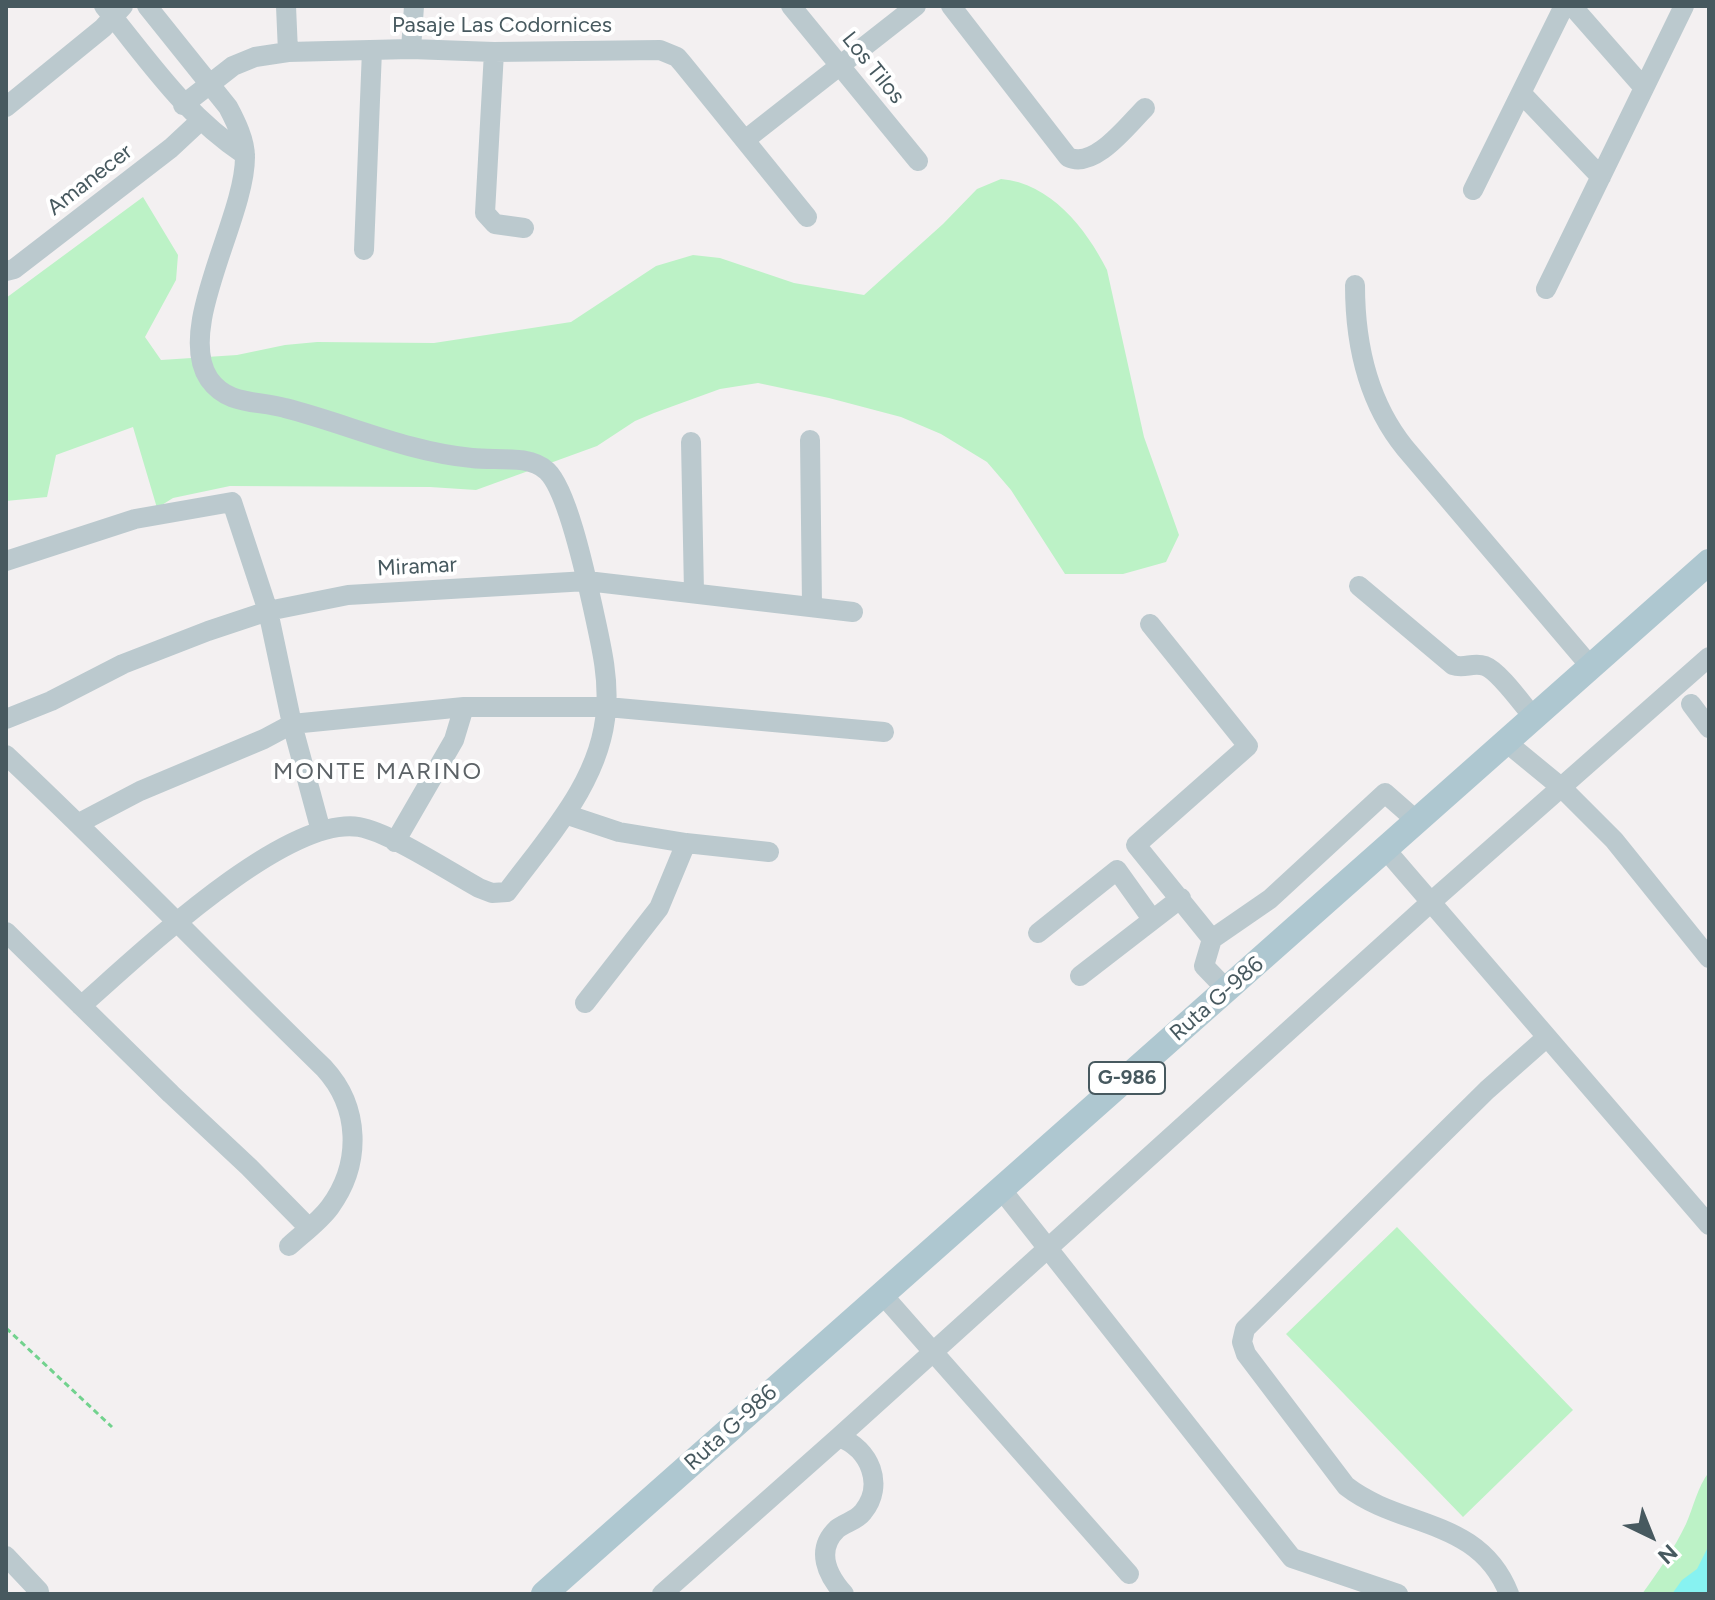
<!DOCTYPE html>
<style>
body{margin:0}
#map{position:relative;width:1715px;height:1600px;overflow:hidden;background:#f3f0f1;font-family:Figtree,sans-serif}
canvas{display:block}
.frame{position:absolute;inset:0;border:8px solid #47595f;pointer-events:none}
.north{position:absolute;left:1611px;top:1496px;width:80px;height:80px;-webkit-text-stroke:6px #fff;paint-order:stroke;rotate:137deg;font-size:22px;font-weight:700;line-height:32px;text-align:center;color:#47595f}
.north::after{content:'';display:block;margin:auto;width:28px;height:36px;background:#47595f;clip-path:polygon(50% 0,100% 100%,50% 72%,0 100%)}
</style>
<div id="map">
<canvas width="1715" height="1600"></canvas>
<div class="frame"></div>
<div class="north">N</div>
</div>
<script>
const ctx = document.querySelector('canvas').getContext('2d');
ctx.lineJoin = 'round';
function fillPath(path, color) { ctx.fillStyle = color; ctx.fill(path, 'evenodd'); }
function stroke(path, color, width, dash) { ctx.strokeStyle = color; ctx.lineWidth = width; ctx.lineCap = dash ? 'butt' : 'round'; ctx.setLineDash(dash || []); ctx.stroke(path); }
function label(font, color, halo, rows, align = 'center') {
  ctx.font = font + ' Figtree,sans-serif'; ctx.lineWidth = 8; ctx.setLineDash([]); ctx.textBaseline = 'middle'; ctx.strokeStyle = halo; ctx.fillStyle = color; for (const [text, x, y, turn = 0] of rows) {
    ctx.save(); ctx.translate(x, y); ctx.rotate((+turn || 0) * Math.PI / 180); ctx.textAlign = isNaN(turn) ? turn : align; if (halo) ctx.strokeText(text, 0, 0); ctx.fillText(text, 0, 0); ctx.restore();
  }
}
fillPath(new Path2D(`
 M1001,179C1050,183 1086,228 1107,270L1144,437L1179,535L1166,562L1123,574H1065L1011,490L987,462L941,434L901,417L829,398L758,383L720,389L654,413L635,421L597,446L476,490L430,487L230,486L173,498L157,508L133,427L56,455L47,497L6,501V298L143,197L178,255L176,280L145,337L161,360L237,355L285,345L317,342L434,343L571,322L656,266L693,255L720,258L794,283L864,295L943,224L977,189Z
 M1397,1227L1573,1410L1463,1517L1286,1334Z
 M1709,1472V1574L1696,1594H1642C1658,1572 1674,1549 1686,1524C1694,1506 1697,1488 1709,1472Z`), '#bcf2c6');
fillPath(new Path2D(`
 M1709,1545V1594H1672L1682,1580L1697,1569Z`), '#87f2f1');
stroke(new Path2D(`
 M6,1328L112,1427`), '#72d28e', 3, [6, 4]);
stroke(new Path2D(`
 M104,6C151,63 183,113 245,155
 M286,6L288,52
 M791,6L918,161
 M951,6L1068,157C1094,170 1127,126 1145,108
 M1572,6L1644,88
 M411,49L414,6
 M494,52L485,213L495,224L524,228
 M1521,93L1601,177
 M183,105L233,66L255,57L288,52L411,49L494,52L660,50L677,57L683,64L807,217
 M6,107L103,28L123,6
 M745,140L916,6
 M1473,190L1564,6
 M364,250L372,50
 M6,271L14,269L171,148L200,121
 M1355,285C1355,344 1367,401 1405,448L1591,667
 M1546,289L1684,6
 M810,440L812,605
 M691,442L694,592
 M6,561L135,519L232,502L268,611L292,724L321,831
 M1359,586L1453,665C1464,669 1473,662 1485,666C1499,671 1523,705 1534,718
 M1150,624L1248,746L1136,845L1212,939L1204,966L1227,990
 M1691,704L1709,728
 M6,719L51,701L123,664L208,631L268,611L348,595L587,581L853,612
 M1506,742L1562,788L1614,840L1709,958
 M6,755C114,856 217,964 324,1068C360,1107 362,1163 330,1207C319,1222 303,1233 289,1246
 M565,814L619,832L686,843L769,852
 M79,823L140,791L264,739L292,724L464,707H607L884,732
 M395,842L454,740L464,707
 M1386,850L1709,1225
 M6,932L171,1094L249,1167L309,1228
 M1038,933L1117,870L1152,919
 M1212,939L1270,899L1385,793L1418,822
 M1080,976L1181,898
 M585,1003L659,908L686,843
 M81,1006C136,958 284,815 359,827C389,832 450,872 479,888L492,893L507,892C547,838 602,780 606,709C609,675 600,641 593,608C586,577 568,491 547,471C529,454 495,461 472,458C407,452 348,424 285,408C257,400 228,406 209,379C175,328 245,219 245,157C245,140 236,122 228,107L147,6
 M1001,1189L1292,1558L1398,1594
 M882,1294L1129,1574
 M839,1437C870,1449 885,1485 863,1512C856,1521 846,1522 837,1529C815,1550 827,1575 844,1594
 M6,1556L39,1591
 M662,1594L839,1437L1431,902L1709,657
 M1509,1594C1479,1517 1401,1529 1346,1486L1246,1354L1242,1342L1245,1329L1487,1090L1547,1037`), '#bbc9ce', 20);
stroke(new Path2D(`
 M544,1594L1709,562`), '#aec7d0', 26);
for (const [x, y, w] of [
 [1127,1078,76]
]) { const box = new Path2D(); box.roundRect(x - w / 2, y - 16, w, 32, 6); ctx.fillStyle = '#fff'; ctx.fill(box); stroke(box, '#47595f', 2); }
label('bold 20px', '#47595f', null, [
 ["G-986",1127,1078]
]);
label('22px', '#47595f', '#fff', [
 ["Pasaje Las Codornices",502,26],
 ["Los Tilos",873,68,51],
 ["Amanecer",90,180,-38],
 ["Miramar",417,567,-3],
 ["Ruta G-986",1217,999,-41],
 ["Ruta G-986",731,1428,-42]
]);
ctx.letterSpacing = '2px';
label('24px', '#5c6266', '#fff', [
 ["MONTE MARINO",378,772]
]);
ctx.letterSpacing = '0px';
</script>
